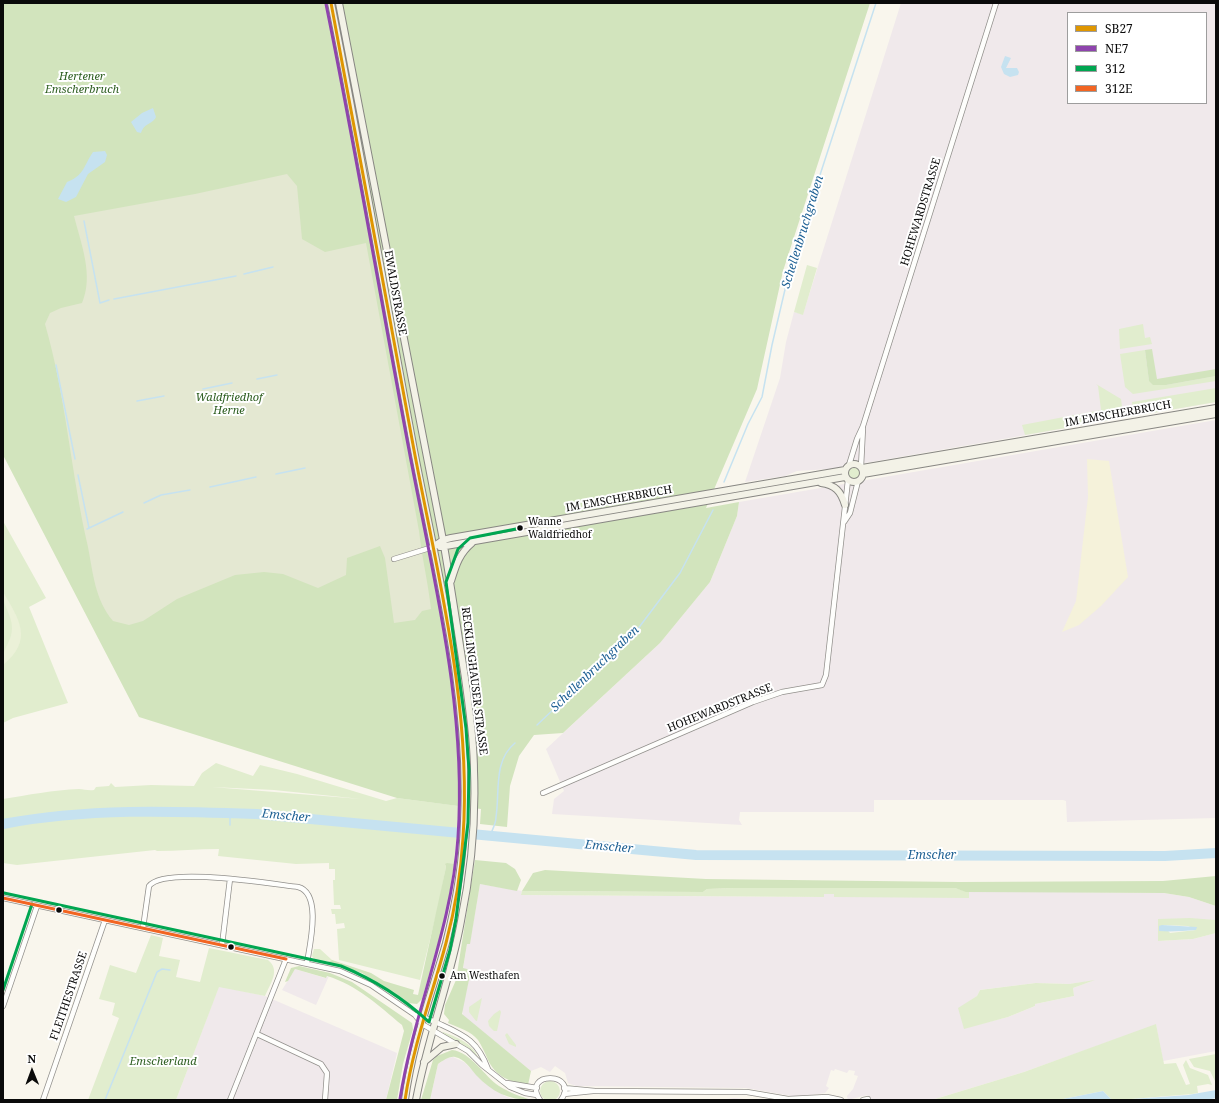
<!DOCTYPE html>
<style>
body{margin:0}
#map{position:relative;width:1219px;height:1103px;overflow:hidden;background:#f9f6ed;font-family:"Noto Serif",serif}
canvas{display:block}
.frame{position:absolute;inset:0;border:4px solid #0a0a0a;pointer-events:none}
.legend{position:absolute;left:1067px;top:12px;width:140px;height:92px;box-sizing:border-box;background:#fff;border:1px solid #9d9d9d;margin:0;padding:5px 7px;list-style:none;font-size:12px;color:#0a0a0a}
.legend li{display:flex;align-items:center;gap:8px;height:20px}
.legend b{width:20px;border:1px solid #9d9d9d}
.north{position:absolute;left:12px;top:1051px;width:40px;height:40px;-webkit-text-stroke:3px #fff;paint-order:stroke;rotate:359deg;font-size:11px;font-weight:700;line-height:16px;text-align:center;color:#0a0a0a}
.north::after{content:'';display:block;margin:auto;width:14px;height:18px;background:#0a0a0a;clip-path:polygon(50% 0,100% 100%,50% 72%,0 100%)}
</style>
<div id="map">
<canvas width="1219" height="1103"></canvas>
<div class="frame"></div>
<ul class="legend">
<li><b style="height:5px;background:#df9601"></b>SB27</li>
<li><b style="height:5px;background:#8e44ad"></b>NE7</li>
<li><b style="height:5px;background:#00a651"></b>312</li>
<li><b style="height:5px;background:#f26522"></b>312E</li>
</ul>
<div class="north">N</div>
</div>
<script>
const ctx = document.querySelector('canvas').getContext('2d');
ctx.lineJoin = 'round';
function fillPath(path, color) { ctx.fillStyle = color; ctx.fill(path, 'evenodd'); }
function stroke(path, color, width, dash) { ctx.strokeStyle = color; ctx.lineWidth = width; ctx.lineCap = dash ? 'butt' : 'round'; ctx.setLineDash(dash || []); ctx.stroke(path); }
function label(font, color, halo, rows, align = 'center') {
  ctx.font = font + ' "Noto Serif",serif'; ctx.lineWidth = 4; ctx.setLineDash([]); ctx.textBaseline = 'middle'; ctx.strokeStyle = halo; ctx.fillStyle = color; for (const [text, x, y, turn = 0] of rows) {
    ctx.save(); ctx.translate(x, y); ctx.rotate((+turn || 0) * Math.PI / 180); ctx.textAlign = isNaN(turn) ? turn : align; if (halo) ctx.strokeText(text, 0, 0); ctx.fillText(text, 0, 0); ctx.restore();
  }
}
fillPath(new Path2D(`
 M901,3H1216V402L831,469L797,471L785,476L745,482L780,378L786,342L794,312L803,314ZM1068,13H1206V103H1068Z
 M1216,420V818L1067,822L1066,801L1063,800H874V812H740L739,820L742,825L552,814L554,799L564,791L546,749L660,643L710,582L737,516L739,502Z
 M480,884L522,891L521,895L824,897V894H834V897H969V892L977,891L1164,893L1189,897L1216,906V920L1158,919V941L1193,939L1216,933V1051L1163,1061L1156,1025L1024,1072L932,1100H869L867,1095L848,1100L847,1096L853,1089L858,1076L854,1075L855,1071L849,1070L847,1073L835,1069L834,1071L831,1070L826,1086L829,1088L825,1093L797,1097L746,1088L576,1086L568,1083L565,1073L555,1066L550,1072L541,1067L531,1071L463,1016L462,1010L471,970L463,969L467,944L470,942ZM1092,981L1073,988L1074,996L1035,1004V1006L1008,1017L964,1028L963,1006L977,996L980,990L1036,983L1069,984Z
 M295,969L325,978L329,976L316,1005L282,990Z
 M219,986L265,996L397,1053L386,1100H176Z
 M453,1057L464,1062L487,1084L505,1096L515,1100H430L438,1064L447,1058Z
 M734,1098L757,1100H572H720Z`), '#f0e9eb');
fillPath(new Path2D(`
 M1087,459L1109,461L1128,577L1101,606L1079,625L1062,632L1076,601L1088,497Z`), '#f5f2da');
fillPath(new Path2D(`
 M807,265L817,268L803,315L794,312Z
 M1143,324L1145,338L1150,337L1152,344L1120,349L1119,329Z
 M1145,350L1149,381L1166,385L1216,376V381L1133,394L1125,387L1120,354Z
 M1096,384L1121,399L1123,413L1133,411L1132,402L1216,388V402L1025,435L1022,425L1101,410L1098,386Z
 M848.5 473a5.5 5.5 0 1 1 11 0a5.5 5.5 0 1 1-11 0Z
 M836,475V477L768,487V486Z
 M3,521L46,598L29,607L68,703L13,718L3,723Z
 M216,763L253,776L260,765L297,774L386,801L397,798L459,806L454,864H445L446,867L438,907L420,980L339,960L337,929L345,928L344,923L336,924L335,914H332L331,909H341L340,905H334L333,880H335V869H329V863L296,864L218,856L219,849C198,849 177,851 157,851L155,850L17,865L3,863V799C28,795 53,790 79,789C84,789 88,791 94,790L96,787L109,786L111,783L115,787L151,785L194,786L202,773ZM212,787L274,790L361,799Z
 M734,888H955L969,892V898L834,897V894H824V897L521,895L522,891L703,892L707,889Z
 M1190,918L1216,920V933L1193,939L1158,941V919ZM1163,925L1188,926L1196,930L1170,933Z
 M151,935L163,938L159,956L180,960L176,977L200,982L209,948L268,960C281,970 270,984 265,996L219,987L176,1100H88L119,1018L112,1015L115,1003L99,999L110,965L136,973Z
 M314,949H320L332,960C326,961 317,964 312,956Z
 M1095,980L1073,988L1074,996L1035,1004V1006L1008,1017L964,1029L958,1008L977,996L980,990L1036,983L1069,984Z
 M482,998L477,1021H476L469,1012V1007Z
 M500,1010L501,1012L497,1031H494L489,1026L488,1021L494,1014Z
 M1156,1024L1164,1064L1176,1063L1186,1085L1190,1084L1183,1065L1186,1060L1190,1068L1208,1075L1212,1085L1208,1084L1197,1086L1198,1093L1192,1094L1119,1100H1112L1103,1091L1058,1100H932L1024,1072Z
 M443,1032C457,1037 472,1043 478,1057L465,1046L442,1035Z
 M507,1033L516,1045V1047L509,1044L505,1035Z
 M1216,1054V1083L1210,1071L1194,1067L1189,1059Z
 M540 1091a10 10 0 1 1 20 0a10 10 0 1 1-20 0Z`), '#e1edce');
fillPath(new Path2D(`
 M3,3H870L783,271L757,389L706,508L739,502L737,516L710,582L660,643L563,733L534,735L519,756L510,786L507,827L480,824L481,809L397,798L139,717L3,455Z
 M1152,349L1157,379L1216,369V376L1166,385H1153L1149,381L1145,350Z
 M475,860L506,863L515,869L521,880L517,891L480,884L470,944H467L463,968L471,970L462,1014L531,1071L528,1085C510,1082 496,1077 488,1060C485,1053 482,1046 478,1040C471,1031 459,1028 448,1023L449,1020L444,1014L445,1005L456,980Z
 M447,863L454,864L446,915L422,999L417,1004L408,1003L362,973L327,962L332,960L371,973L384,981L414,990L413,994L418,995L446,867L445,864Z
 M545,870L706,879L960,882L1163,881L1216,876L1215,894L1216,906L1189,897L1164,893L966,892L955,888H734L707,889L703,892L522,891L533,873Z
 M299,966L330,973L352,982L412,1023L413,1029L403,1064L397,1100H386L404,1031L402,1025C379,1006 357,985 327,976L326,978L295,969L288,981L285,982L291,968Z
 M452,1050C471,1052 484,1076 499,1086C510,1093 520,1096 531,1100C509,1100 492,1092 476,1075C470,1068 465,1059 455,1057C449,1056 443,1061 438,1064L430,1100H421L433,1060L437,1056Z`), '#d2e4bd');
fillPath(new Path2D(`
 M287,174L297,186L302,239L325,252L366,243L419,531C422,558 428,582 431,609L422,611L415,620L394,623L385,558L380,546L347,558L346,575L318,588L283,574L264,572L235,575L177,599L143,621L129,625L113,621C95,600 93,573 88,547C71,473 66,397 45,324L50,313L61,308L82,303C94,275 81,244 74,216L195,194Z`), '#e4e8d2');
fillPath(new Path2D(`
 M3,592C19,619 34,640 3,665C3,661 2,655 4,652C7,644 12,638 12,628C12,614 3,608 3,592Z`), '#ebf1d8');
fillPath(new Path2D(`
 M1005,56L1011,58L1006,68H1017L1019,72L1018,75L1010,77L1004,74L1001,67Z
 M153,108L156,117C152,125 145,122 141,133L137,132L131,122L142,113Z
 M105,151L107,155L105,162L88,174L76,197L66,202L58,199L67,182C84,176 84,165 93,152Z
 M1162,925L1197,927L1196,930C1183,931 1171,932 1159,931V926Z
 M1216,1090V1098L1207,1100H1119L1188,1095Z
 M1103,1091L1112,1100H1058Z`), '#c6e2f0');
stroke(new Path2D(`
 M84,221L100,303L109,300
 M244,274L273,267
 M114,299L236,276
 M56,365L75,459
 M257,379L277,375
 M203,389L232,383
 M137,401L164,396
 M276,474L305,468
 M78,475L89,528
 M724,482L748,424L762,397L772,345L791,264L876,3
 M210,487L256,477
 M144,503L161,495L190,490
 M87,529L123,512
 M537,725L637,630L680,573L713,510
 M230,825V813
 M490,836C492,830 496,824 496,817C500,792 493,761 515,743
 M105,1100L157,972L162,969L170,970`), '#c6e2f0', 1.5);
stroke(new Path2D(`
 M3,824C86,808 173,811 257,814L696,855L1165,856L1216,853`), '#c6e2f0', 10);
const minor = new Path2D(`
 M849,465L857,439L863,426L996,3
 M861,467L863,428
 M844,522L850,513L858,481
 M394,559L433,547
 M543,793L753,702L782,692L822,685L826,675L848,480
 M3,898L340,971L371,985L415,1015L422,1024L468,1051L482,1065L510,1087L525,1093L537,1095
 M143,928L149,886C164,866 272,884 298,887C322,893 310,944 307,963
 M222,945L230,879
 M3,1006L37,906
 M415,1015C425,1017 433,1021 442,1025C466,1036 478,1042 488,1069
 M257,1034L321,1064L327,1073L325,1100
 M507,1083L537,1088
 M564,1088L595,1091L747,1092L788,1099L827,1097L841,1100
 M564,1094L593,1091
 M43,1100L105,920
 M230,1100L286,959
 M540,1100C520,1070 581,1072 561,1100
 M863,1100L868,1099`);
const secondary = new Path2D(`
 M331,3C361,151 386,301 414,450C437,571 470,696 464,821C463,862 456,903 446,943C431,995 412,1046 405,1100
 M339,3L443,540C451,586 458,632 465,678C469,708 474,739 474,771C476,821 471,872 461,921C450,982 427,1039 416,1100
 M845 473a9 9 0 1 1 18 0a9 9 0 1 1-18 0Z
 M862,468L1216,408
 M863,474L1216,414
 M821,483C835,485 841,491 845,505
 M433,547L443,540L451,538L845,470
 M440,547L845,477
 M451,581C456,565 459,554 472,543
 M424,1062L442,1047L456,1044`);
stroke(minor, '#92908c', 6);
stroke(secondary, '#888783', 8);
stroke(minor, '#fefefc', 4.5);
stroke(secondary, '#f3f2e7', 6);
stroke(new Path2D(`
 M331,3C360,152 386,301 414,450C438,578 472,706 463,838C461,873 455,909 446,943C432,995 413,1046 405,1100`), '#df9601', 3);
stroke(new Path2D(`
 M326,4C356,152 381,301 409,450C433,578 467,706 458,837C452,929 414,1010 400,1099`), '#8e44ad', 3);
stroke(new Path2D(`
 M4,893L341,966C375,980 403,998 429,1022L450,950L456,919L468,823L469,770L466,728L446,582L458,549L470,538L521,528
 M3,990L32,904`), '#00a651', 3);
stroke(new Path2D(`
 M3,898L286,959`), '#f26522', 3);
for (const [x, y, r, color] of [
 [520,528,3.5,"#0a0a0a"],
 [59,910,3.5,"#0a0a0a"],
 [231,947,3.5,"#0a0a0a"],
 [442,976,3.5,"#0a0a0a"]
]) { const dot = new Path2D(); dot.arc(x, y, r, 0, 2 * Math.PI); ctx.fillStyle = color; ctx.fill(dot); stroke(dot, '#fff', 1.5); }
label('10px', '#0a0a0a', '#fff', [
 ["Wanne",528,522],
 ["Waldfriedhof",528,535],
 ["Am Westhafen",450,976]
], 'left');
label('italic 11px', '#2c5d1f', '#fff', [
 ["Hertener",82,77],
 ["Emscherbruch",82,90],
 ["Waldfriedhof",229,398],
 ["Herne",229,411],
 ["Emscherland",163,1062]
]);
label('11px', '#0a0a0a', '#fff', [
 ["HOHEWARDSTRASSE",921,212,-73],
 ["EWALDSTRASSE",395,293,80],
 ["IM EMSCHERBRUCH",1118,414,-10],
 ["IM EMSCHERBRUCH",619,499,-10],
 ["RECKLINGHAUSER STRASSE",474,681,83],
 ["HOHEWARDSTRASSE",720,708,-22],
 ["FLEITHESTRASSE",69,996,-71]
]);
label('italic 12px', '#1c5f93', '#fff', [
 ["Schellenbruchgraben",803,232,-73],
 ["Schellenbruchgraben",595,669,-44],
 ["Emscher",286,816,5],
 ["Emscher",609,847,5],
 ["Emscher",932,856]
]);
</script>
